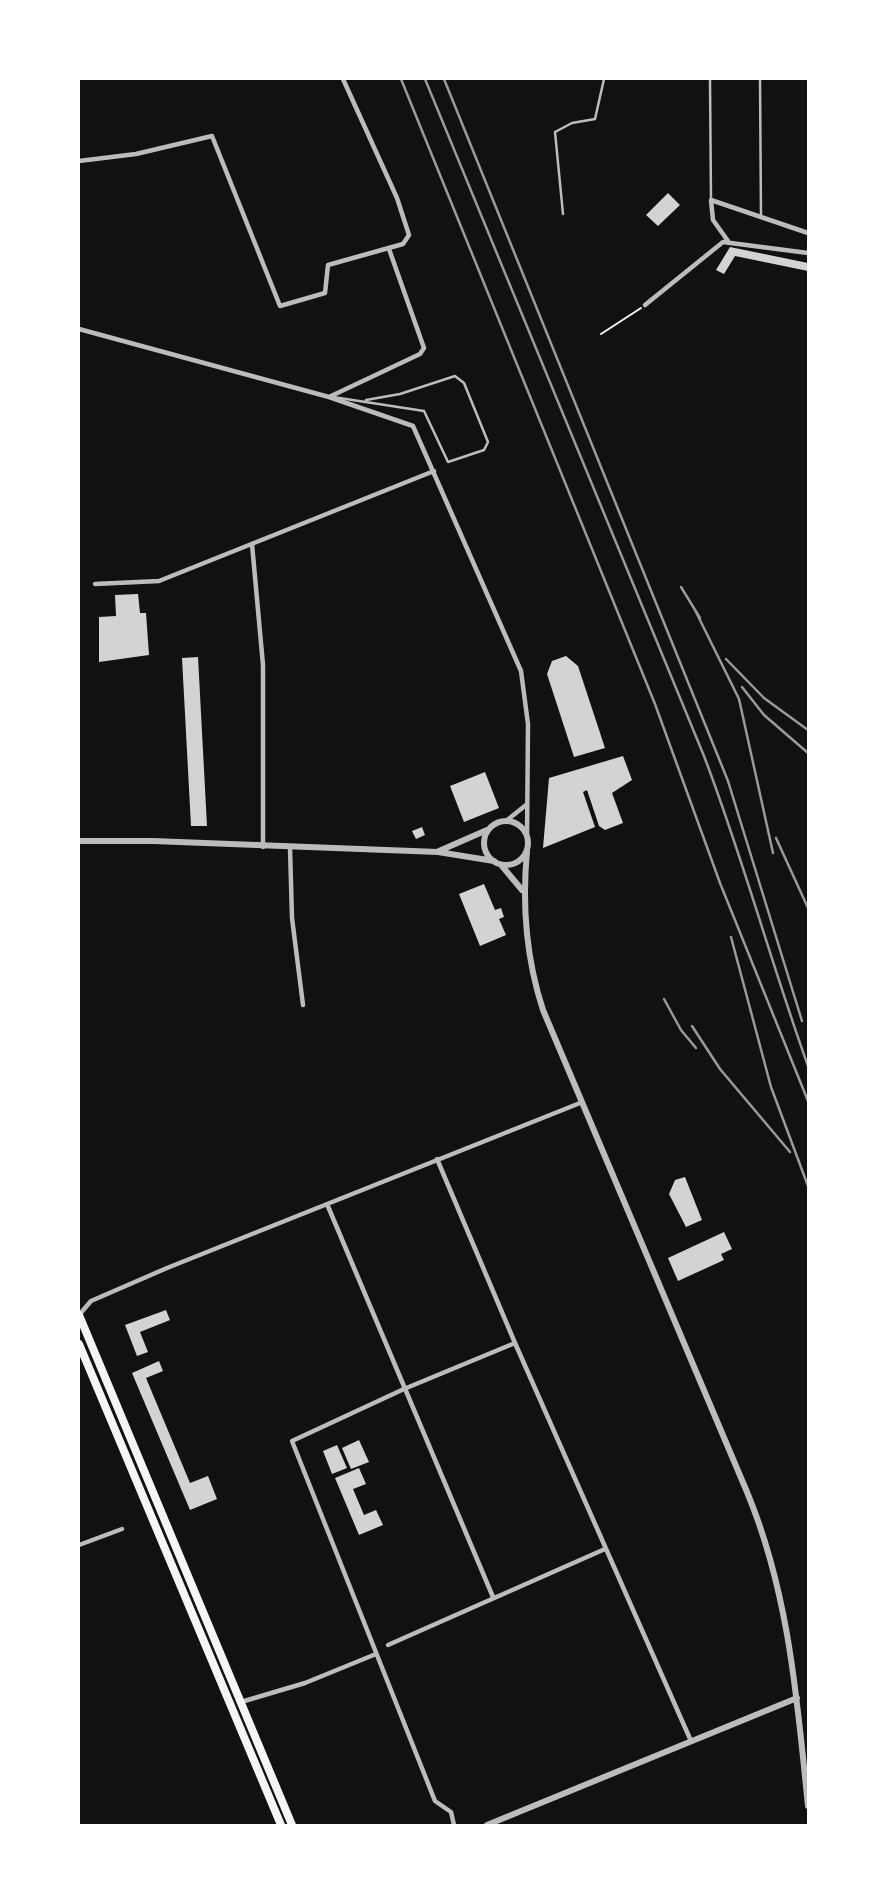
<!DOCTYPE html>
<style>
body{margin:0}
#map{position:relative;width:887px;height:1904px;overflow:hidden;background:#111;font-family:Arial,sans-serif}
canvas{display:block}
.frame{position:absolute;inset:0;border:80px solid #fff;pointer-events:none}
</style>
<div id="map">
<canvas width="887" height="1904"></canvas>
<div class="frame"></div>
</div>
<script>
const ctx = document.querySelector('canvas').getContext('2d');
ctx.lineJoin = 'round';
function fillPath(path, color) { ctx.fillStyle = color; ctx.fill(path, 'evenodd'); }
function stroke(path, color, width, dash) { ctx.strokeStyle = color; ctx.lineWidth = width; ctx.lineCap = dash ? 'butt' : 'round'; ctx.setLineDash(dash || []); ctx.stroke(path); }
fillPath(new Path2D(`
 M668,193L680,205L658,226L646,215Z
 M730,247L808,263V271L735,256L724,274L716,270Z
 M138,594L140,613H146L149,655L99,662V617L116,616L115,595Z
 M566,656L578,666L605,748L574,757L547,674L552,661Z
 M198,657L207,826H191L182,658Z
 M623,756L632,780L612,793L623,823L605,830L599,826L587,790L583,792L595,827L543,848L549,778Z
 M485,772L499,808L464,822L450,786Z
 M422,827L425,835L416,839L412,831Z
 M484,884L495,910L501,908L504,917L499,919L506,935L480,946L459,894Z
 M685,1177L702,1220L686,1227L669,1194L675,1180Z
 M724,1232L732,1249L721,1254L724,1260L678,1281L668,1258Z
 M166,1310L170,1320L140,1332L148,1352L137,1356L125,1325Z
 M159,1361L163,1371L146,1378L190,1483L208,1476L217,1499L190,1510L132,1373Z
 M359,1440L369,1462L351,1469L342,1448Z
 M337,1445L347,1468L332,1474L323,1451Z
 M359,1468L366,1484L353,1489L364,1515L376,1510L383,1525L359,1535L335,1478Z`), '#d3d3d3');
stroke(new Path2D(`
 M601,334L641,308`), '#f5f5f5', 2);
stroke(new Path2D(`
 M710,79L711,200
 M760,79L761,216
 M563,214L555,132L572,123L595,119L604,79
 M333,397L424,411L448,462L484,450L488,442L464,383L455,376L400,394L366,400`), '#bcbcbc', 2.5);
stroke(new Path2D(`
 M79,161L136,154L212,136L280,306L325,293L328,265L403,244L409,235L397,198L343,79
 M728,241L713,220L711,200L808,233
 M645,305L723,242L808,253
 M79,329L329,397L413,426L521,671L528,724L527,838
 M329,397L420,354L424,348L389,249
 M252,544L263,665V847
 M95,584L159,581L434,471
 M506,821L526,805
 M290,848L292,918L303,1005
 M437,1159L515,1343L691,1741
 M327,1204L493,1597
 M79,1315L91,1301L167,1268L580,1103
 M79,1545L122,1529
 M388,1645L605,1549
 M241,1702L305,1683L376,1654
 M454,1825L451,1812L435,1801L292,1441L404,1389L515,1343`), '#bcbcbc', 4.5);
stroke(new Path2D(`
 M484 843a22 22 0 1 1 44 0a22 22 0 1 1-44 0Z
 M79,841H153L438,852L494,861
 M439,851L487,830
 M527,851C522,904 526,958 543,1010L747,1492C789,1593 797,1699 808,1806
 M502,866L522,890
 M487,1825L797,1698`), '#bcbcbc', 6);
stroke(new Path2D(`
 M79,1315L292,1825
 M79,1344L281,1825`), '#f5f5f5', 8);
stroke(new Path2D(`
 M401,79L655,704L720,883L808,1101
 M425,79L704,756C743,858 771,963 808,1066
 M444,79L728,781L802,1021
 M681,587L700,618
 M695,610L739,699L773,853
 M726,659L764,698L808,730
 M742,687L764,715L808,753
 M776,838L808,908
 M731,937L771,1087L808,1186
 M664,999L681,1030L696,1048
 M692,1026L720,1069L790,1152`), '#9a9a9a', 2.5);
</script>
